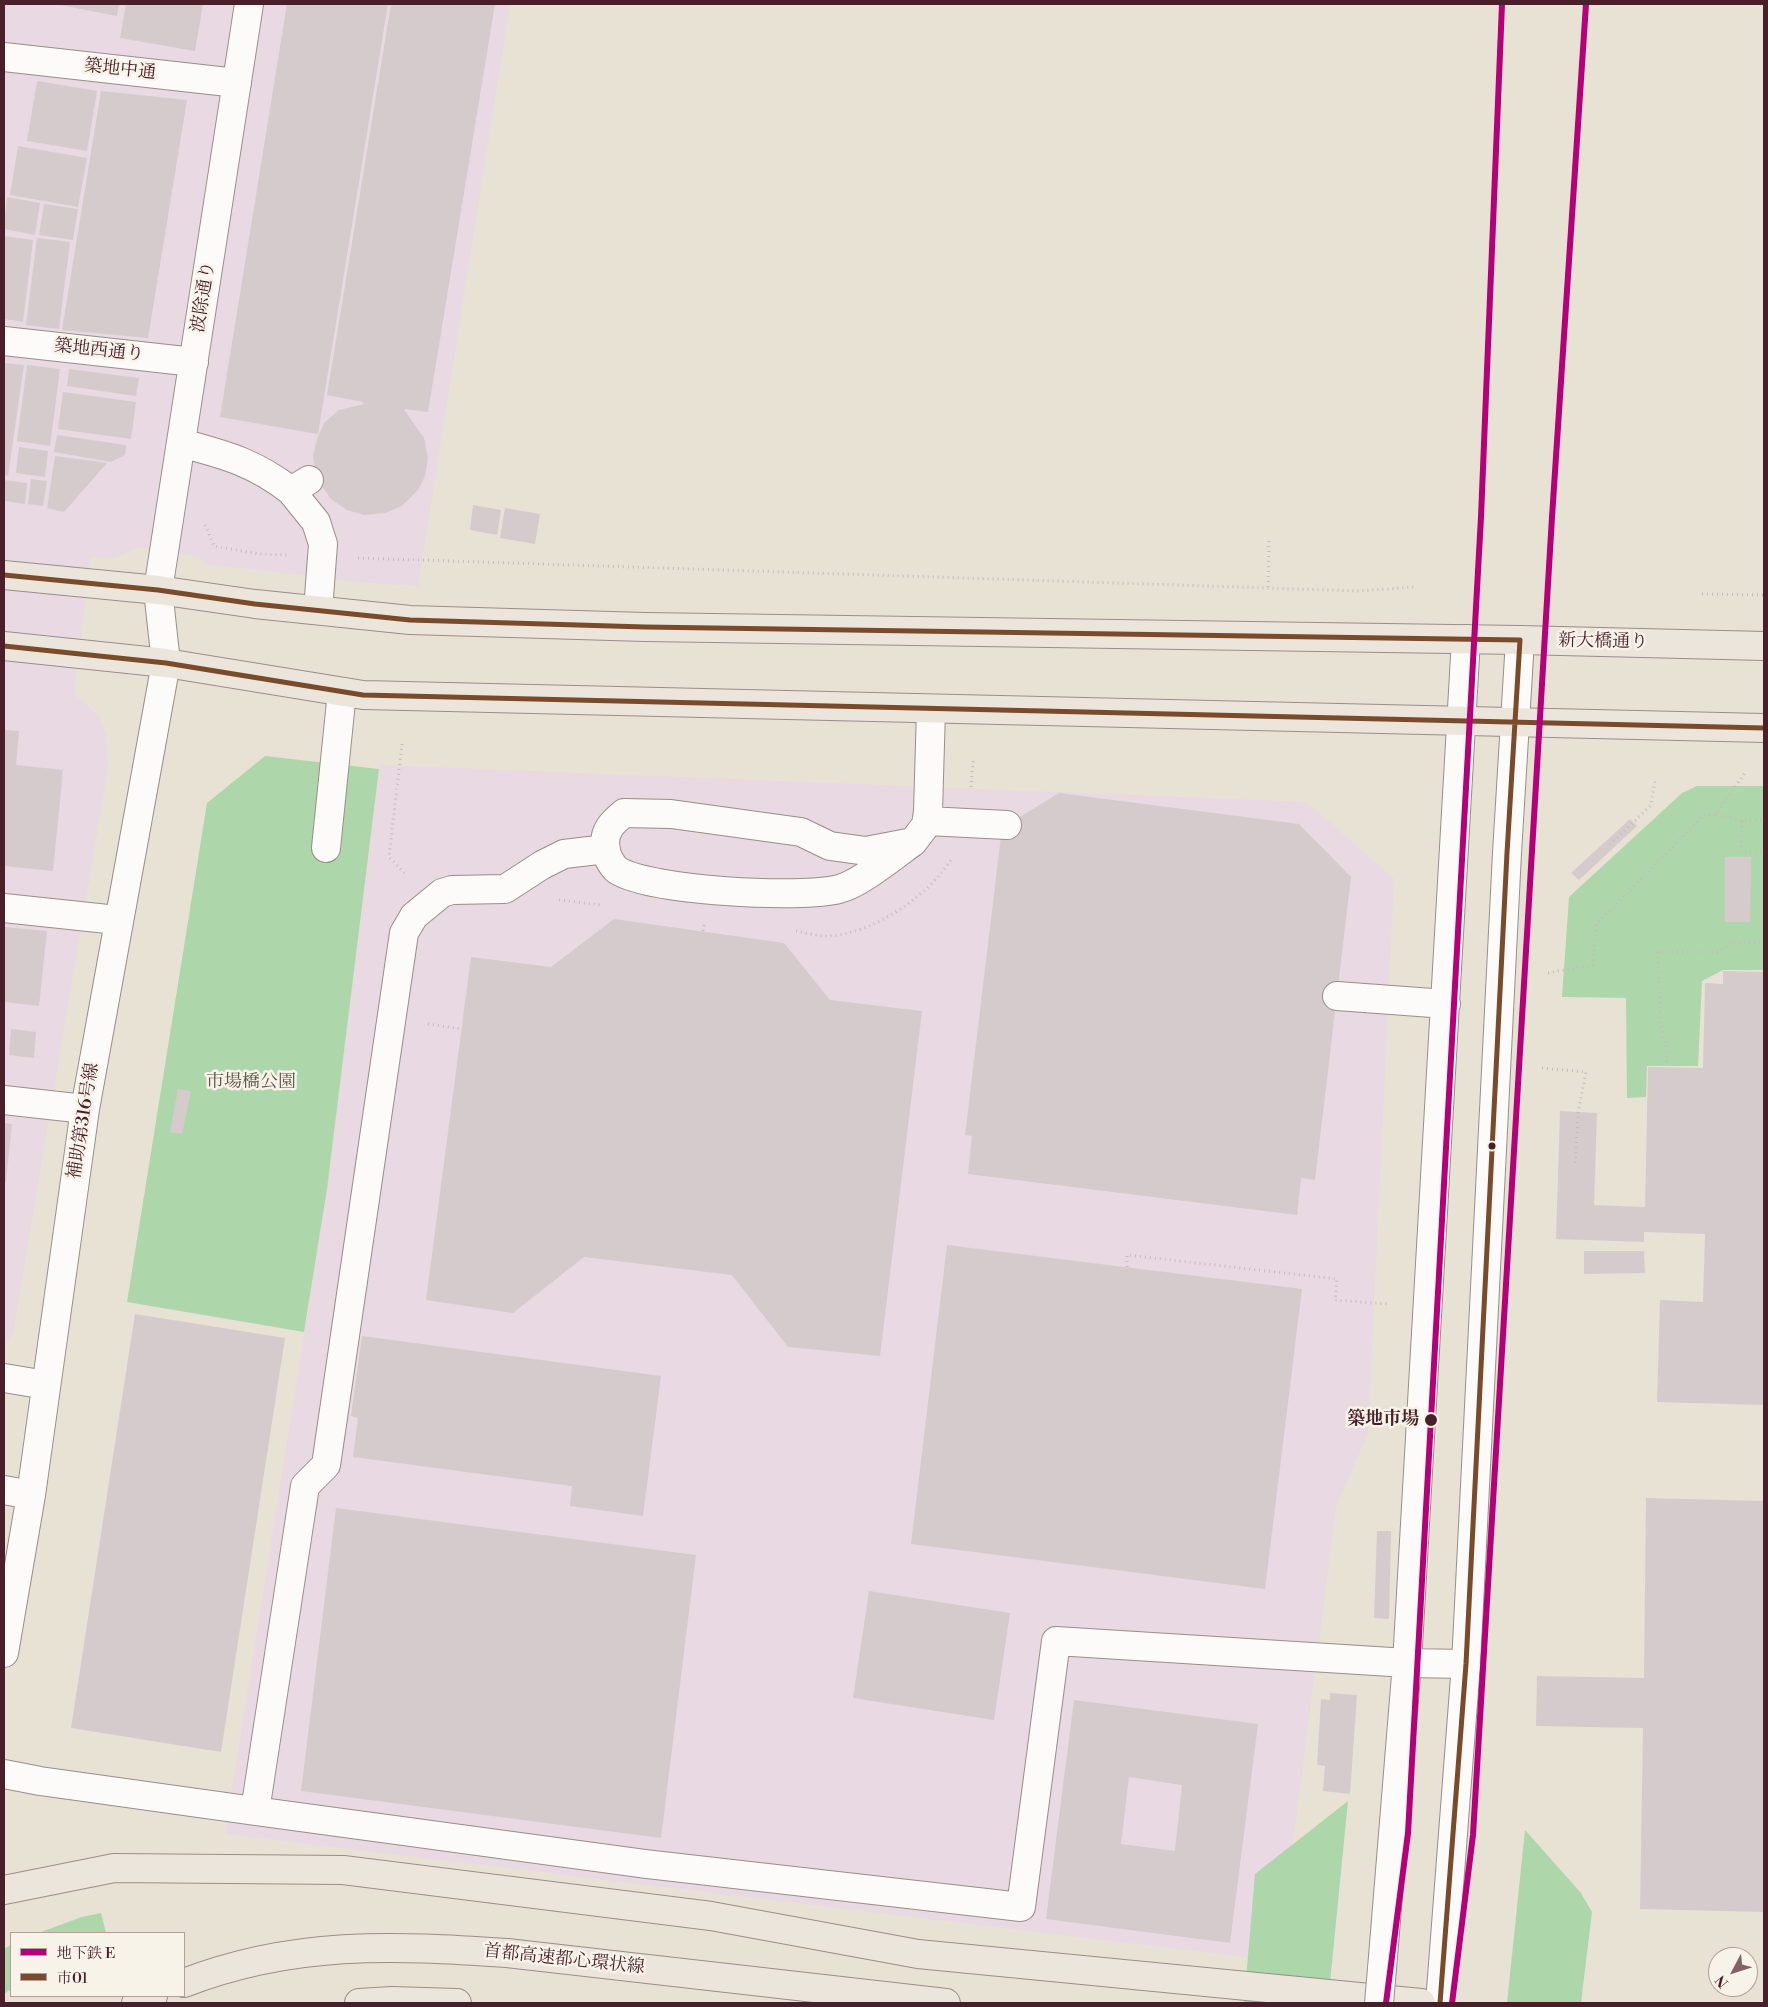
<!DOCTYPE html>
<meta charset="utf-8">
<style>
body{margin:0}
#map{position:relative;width:1768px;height:2007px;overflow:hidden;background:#e8e2d4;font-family:"Libre Bodoni","Noto Serif JP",serif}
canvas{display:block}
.frame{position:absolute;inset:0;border:5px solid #4a1f2b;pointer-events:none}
.legend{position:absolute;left:10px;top:1932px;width:175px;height:65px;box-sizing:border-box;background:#f7f3e8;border:1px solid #b29e9c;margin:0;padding:6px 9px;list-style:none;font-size:15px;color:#4a1f2b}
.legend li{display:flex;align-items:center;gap:10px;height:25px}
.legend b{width:25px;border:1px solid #b29e9c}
.north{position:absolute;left:1708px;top:1947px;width:50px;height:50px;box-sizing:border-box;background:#f7f3e8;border:1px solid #b29e9c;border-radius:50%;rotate:230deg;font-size:14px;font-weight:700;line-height:20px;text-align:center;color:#4a1f2b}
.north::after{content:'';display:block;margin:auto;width:18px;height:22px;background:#816366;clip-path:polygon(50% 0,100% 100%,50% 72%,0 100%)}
</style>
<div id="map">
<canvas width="1768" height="2007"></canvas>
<div class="frame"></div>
<ul class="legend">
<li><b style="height:6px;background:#b6007a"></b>地下鉄 E</li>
<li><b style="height:6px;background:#7a4b2a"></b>市01</li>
</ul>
<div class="north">N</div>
</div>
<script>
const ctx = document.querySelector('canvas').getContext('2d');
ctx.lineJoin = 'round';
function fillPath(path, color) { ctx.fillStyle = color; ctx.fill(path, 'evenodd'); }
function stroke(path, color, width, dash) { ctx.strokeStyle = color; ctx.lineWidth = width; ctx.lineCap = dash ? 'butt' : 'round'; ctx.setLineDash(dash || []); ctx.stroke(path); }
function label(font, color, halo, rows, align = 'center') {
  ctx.font = font + ' "Libre Bodoni","Noto Serif JP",serif'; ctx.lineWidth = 5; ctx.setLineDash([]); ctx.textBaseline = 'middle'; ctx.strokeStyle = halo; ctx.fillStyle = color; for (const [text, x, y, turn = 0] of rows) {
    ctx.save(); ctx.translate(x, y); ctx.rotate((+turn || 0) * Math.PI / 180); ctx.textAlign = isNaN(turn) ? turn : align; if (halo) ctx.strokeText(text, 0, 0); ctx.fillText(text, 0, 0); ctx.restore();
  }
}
fillPath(new Path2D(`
 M4,4H510L418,586L358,582L207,564L199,557L136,547L116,558L91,557L74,694L99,716L106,734L108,768L13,1333L4,1346Z
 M380,765L1306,802L1394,879L1368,1433L1336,1507L1278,1961L225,1834L327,1189Z`), '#e8d9e2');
fillPath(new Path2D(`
 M265,756L379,769L327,1189L304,1332L127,1302L207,803Z
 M1697,786H1764V970H1723L1702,981L1698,1066H1647L1646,1097L1627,1098L1626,998L1562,997L1569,897L1682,793Z
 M1348,1801L1328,2003H1244L1255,1874Z
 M1525,1830L1581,1893L1592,1912L1581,2003H1507Z
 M101,1913L106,1933H38L82,1917Z
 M11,1945V1989L4,1994V1949Z`), '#aed6ab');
fillPath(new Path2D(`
 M55,4H119L117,16Z
 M126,4H203L195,51L120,38Z
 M287,4H388L318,434L220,417Z
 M391,4H495L428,412L405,409V411L424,438L428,458L425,476L418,490L402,506L385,513L364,515L347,510L331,499L321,485L315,470L313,455L317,439L325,422L339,410L364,404L363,402L327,395Z
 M37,81L97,91L87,151L27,141Z
 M101,91L187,100L148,338L62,330Z
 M18,146L87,158L78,207L10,195Z
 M7,197L40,203L35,235L4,229Z
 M44,204L78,209L73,240L39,235Z
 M4,236L33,240L23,322L4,319Z
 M37,238L70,242L59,329L26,325Z
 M4,363L24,365L8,476L4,475Z
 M27,365L60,369L50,446L17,441Z
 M69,369L139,378L136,396L67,386Z
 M63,392L136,402L131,439L58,429Z
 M57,435L126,445L125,455L111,462L54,452Z
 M19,447L48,451L45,477L16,473Z
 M55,456L107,463L64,512L47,508Z
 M31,479L47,481L43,506L28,504Z
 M4,480L27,483L25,504L4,501Z
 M473,505L501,510L497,535L470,530Z
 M505,508L540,514L535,544L500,538Z
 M4,730L19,731L16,765L63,770L53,871L4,866Z
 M1059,793L1299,824L1351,877L1315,1180L1301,1178L1297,1215L968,1174L972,1136L965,1135L1002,828Z
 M1630,819L1637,826L1579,880L1571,873Z
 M1725,857H1751L1750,922H1725Z
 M614,919L784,943L830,1000L922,1011L880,1356L788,1347L732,1275L584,1257L513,1313L426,1300L471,957L551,967Z
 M4,927L47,931L39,1006L4,1002Z
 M1723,971L1764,972V1405L1657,1402L1660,1300L1703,1302L1705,1234L1644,1232V1242L1556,1239L1560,1111L1597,1113L1594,1205L1645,1207L1648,1067L1703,1068L1705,983L1723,984Z
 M11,1029L36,1032L34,1058L9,1055Z
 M178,1089L191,1091L182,1134L170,1132Z
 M4,1123L12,1124L6,1182H4Z
 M947,1245L1302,1289L1265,1589L911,1544Z
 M1584,1251H1644L1645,1273L1584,1274Z
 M135,1314L285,1338L221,1752L71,1728Z
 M362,1336L661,1376L643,1516L570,1506L572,1486L353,1457L358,1418L351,1416Z
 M1646,1498L1764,1501V1912L1640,1909L1643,1728L1536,1726L1537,1676L1644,1678Z
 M336,1508L696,1555L661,1838L301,1791Z
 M1377,1531H1391L1389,1619L1374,1618Z
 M869,1591L1010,1613L994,1720L853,1698Z
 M1330,1693L1357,1695L1350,1794L1323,1791L1325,1766L1317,1765L1321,1699L1330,1700Z
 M1074,1700L1258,1724L1230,1943L1046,1919ZM1129,1777L1182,1785L1175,1851L1121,1844Z`), '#d5cbcd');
const minor = new Path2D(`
 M4,57L237,83
 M4,341L194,362
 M181,443C225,455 254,462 291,491
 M309,480L291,491L316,522L323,544L318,610
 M624,813L671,814L801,832L830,846L866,851L913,842C895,855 860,884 839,889C802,899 649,891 617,870C611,865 606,854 605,847C604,830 612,823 624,813Z
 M927,821L1007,825
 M913,842L926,825L928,811L931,710
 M326,848L342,692
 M606,849L564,854L542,865L505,889L452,890L442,893L414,916L404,933L326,1465L305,1486L255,1811L646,1864L1021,1907L1056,1641L1407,1663L1466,1664
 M4,908L117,920
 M1337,996L1446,1004
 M4,1100L85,1109
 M4,1378L46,1385
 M4,1490L31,1495
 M4,1653L31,1495L85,1109L166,663L158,590L249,4
 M4,1774L40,1781L255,1811
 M1382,1969L1407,1663L1466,639
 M1440,2003L1466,1664L1507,853L1520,640`);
const major = new Path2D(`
 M4,575L158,590L255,604L410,620L645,627L1520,640L1764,646
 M4,646L166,663L363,695L1764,728`);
const highway = new Path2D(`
 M4,1890L114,1868L343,1870L711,1916L918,1954L1421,2003
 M184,1983C292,1941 393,1945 507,1953L946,2003
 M136,2003L153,1996
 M359,2003L392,2001L457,2003`);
stroke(minor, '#988e89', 30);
stroke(major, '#988e89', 30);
stroke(highway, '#988e89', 30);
stroke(new Path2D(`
 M205,525L214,546L260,554L287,555
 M358,558L1359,591L1414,587
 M1268,587L1269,539
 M1702,594L1764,595
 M402,744L389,857L407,876
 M971,787L973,761
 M1716,814L1742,821L1764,820
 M1742,821L1741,852L1764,853
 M1610,845L1651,805L1655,780
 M559,900L602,905
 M703,931L704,924
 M796,931C806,933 817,936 827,936C872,935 930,895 952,858
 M1548,973L1593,965L1596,925L1703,816L1716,814L1745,773
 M428,1024L462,1029
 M1667,1062L1666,1043L1660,1024L1658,952H1718L1733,942H1764
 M1542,1068L1586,1072L1578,1113L1575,1164
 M1127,1267V1255L1337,1279L1335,1300L1388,1304`), '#c3bdbb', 3, [1, 4]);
stroke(minor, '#fcfbf9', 28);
stroke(major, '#ece5dc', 28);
stroke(highway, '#ece5dc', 28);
const minorBridge = new Path2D(`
 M1379,2003L1382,1969`);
stroke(minorBridge, '#988e89', 30, []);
stroke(minorBridge, '#fcfbf9', 28);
stroke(new Path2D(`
 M4,575L158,590L255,604L410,620L645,627L1520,640L1507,853L1466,1664L1440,2003
 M4,646L166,663L363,695L1764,728`), '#7a4b2a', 5);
stroke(new Path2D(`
 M1386,2003L1408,1833L1481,517L1502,4
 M1452,2003L1473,1835L1552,517L1586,4`), '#b6007a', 6);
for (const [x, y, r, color] of [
 [1492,1146,4.5,"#4a1f2b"],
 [1431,1420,7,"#4a1f2b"]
]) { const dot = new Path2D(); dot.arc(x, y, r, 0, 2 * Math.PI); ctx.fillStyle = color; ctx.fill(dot); stroke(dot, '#f7f3e8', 2); }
label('18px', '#4a1f2b', '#f7f3e8', [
 ["築地中通",120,70,6],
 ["波除通り",204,297,-81],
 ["築地西通り",99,351,6],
 ["新大橋通り",1603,642,1],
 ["補助第316号線",84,1121,-81],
 ["首都高速都心環状線",564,1960,6]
]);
label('18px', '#5a5348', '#f7f3e8', [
 ["市場橋公園",251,1083]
]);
label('bold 18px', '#4a1f2b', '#f7f3e8', [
 ["築地市場",1419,1420]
], 'right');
</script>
